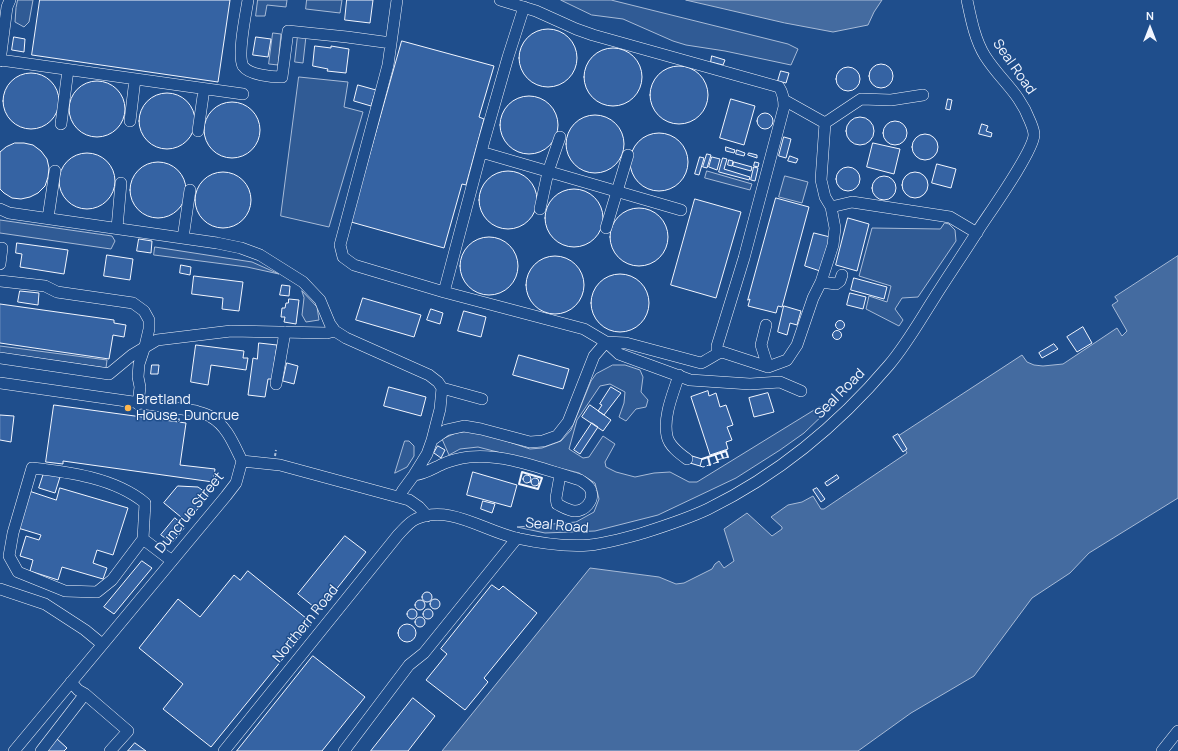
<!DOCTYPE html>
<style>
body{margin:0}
#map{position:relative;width:1178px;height:751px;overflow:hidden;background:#1f4e8c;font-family:Manrope,sans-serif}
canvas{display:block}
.north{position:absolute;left:1130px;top:8px;width:40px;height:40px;-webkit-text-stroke:3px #1f4e8c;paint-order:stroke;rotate:0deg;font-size:11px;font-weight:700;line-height:16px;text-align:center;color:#f2f6ff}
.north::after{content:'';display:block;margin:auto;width:14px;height:18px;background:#f2f6ff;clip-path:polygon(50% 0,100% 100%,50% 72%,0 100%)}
</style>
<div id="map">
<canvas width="1178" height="751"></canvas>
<div class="north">N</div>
</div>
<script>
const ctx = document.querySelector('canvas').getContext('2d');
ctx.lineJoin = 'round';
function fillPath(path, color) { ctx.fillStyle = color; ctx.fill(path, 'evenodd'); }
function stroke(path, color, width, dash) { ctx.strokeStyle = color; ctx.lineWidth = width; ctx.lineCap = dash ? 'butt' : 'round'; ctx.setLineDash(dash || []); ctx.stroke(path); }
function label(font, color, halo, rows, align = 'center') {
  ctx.font = font + ' Manrope,sans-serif'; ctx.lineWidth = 3; ctx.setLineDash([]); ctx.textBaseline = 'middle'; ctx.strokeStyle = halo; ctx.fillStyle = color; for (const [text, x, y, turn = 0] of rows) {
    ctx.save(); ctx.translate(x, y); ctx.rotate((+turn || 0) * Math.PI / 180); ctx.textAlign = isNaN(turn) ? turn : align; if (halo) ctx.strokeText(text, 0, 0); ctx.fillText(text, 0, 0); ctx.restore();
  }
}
const built = new Path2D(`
 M18,0H33L29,22L24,27L15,22L16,8Z
 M258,0H287L286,7L267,5L265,16H256Z
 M307,0H342L340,13L306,9Z
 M561,0H611L788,44L798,49L791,65L725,51L686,45L673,41L623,19L592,15Z
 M273,33L281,34L278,65L269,64Z
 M298,35L306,36L303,63L295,62Z
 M299,77L348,82L344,107L363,112L329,227L281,216Z
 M707,171L752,184L750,190L705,178Z
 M785,176L808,182L802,203L779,197Z
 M0,220L112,236L115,241L111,249L0,233Z
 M945,223L949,224L955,230L956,241L918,297L902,298L895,309L903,320L899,326L866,309L869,296L887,302L891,286L859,276L872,228L940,229Z
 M155,247L252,262L279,274L247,267L154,255Z
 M302,291L317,307L319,320L306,322L302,315L304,298Z
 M0,346L107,360L106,368L0,353Z
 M613,365H625L640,370L643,377L641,392L648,400L646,407L636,409L626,421L619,417L624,403L625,392L610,384L600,386L577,420L569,449L583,458L589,457L603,436L615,444L605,462L606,467L616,472L635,477L654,473L670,472L689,482H697L819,407H822L828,410L804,433L780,450L736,478L658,515L595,531L545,533L517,527L576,522L594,512L599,499L595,483L579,473L478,447L460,449L449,455L442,439L456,433L470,431L485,434L530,449L542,448L561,441L571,430L591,381L596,374Z
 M405,441H409L414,446V456L407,467L395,473Z`);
fillPath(built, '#305b95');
stroke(built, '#a8bbd7', 1);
const water = new Path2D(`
 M686,0H882L874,12L868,25L833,32L785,23Z
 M1178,256V498L1089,553L1070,573L1032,598L974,676L911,713L858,751H442L590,568L659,577L676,584L684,583L712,569L715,564L719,561L724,568L734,561L724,529L747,513L772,536L782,529V527L771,517L788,505L802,502L813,496L821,509H824L907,453L898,436L1022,355L1027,362L1034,365L1043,366L1063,364L1117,328L1122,336L1127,331L1112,305L1118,301L1115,297Z`);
fillPath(water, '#446ba0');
stroke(water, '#a8bbd7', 1);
const building = new Path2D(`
 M40,0H230L218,82L32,55Z
 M347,0H373L370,23L345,20Z
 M519 58a29 29 0 1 1 58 0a29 29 0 1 1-58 0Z
 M14,37L25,39L24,52L12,50Z
 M256,37L271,39L268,57L253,55Z
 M402,41L494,66L479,117L484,119L466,185L462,184L444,248L351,222Z
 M315,46L331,48V46L349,49L346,73L327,71L328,69L313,66Z
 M584 77a29 29 0 1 1 58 0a29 29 0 1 1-58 0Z
 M712,56L725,60L723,65L711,62Z
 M869 76a12 12 0 1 1 24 0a12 12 0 1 1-24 0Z
 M650 95a29 29 0 1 1 58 0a29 29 0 1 1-58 0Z
 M836 79a12 12 0 1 1 24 0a12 12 0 1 1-24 0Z
 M781,71L789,73L786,83L778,81Z
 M3 101a28 28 0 1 1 56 0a28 28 0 1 1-56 0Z
 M69 109a28 28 0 1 1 56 0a28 28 0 1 1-56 0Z
 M358,85L376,90L371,106L354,101Z
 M139 121a28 28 0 1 1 56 0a28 28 0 1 1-56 0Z
 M500 125a29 29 0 1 1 58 0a29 29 0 1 1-58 0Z
 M731,99L755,106L744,145L720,138Z
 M948,99L952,100L950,110L946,109Z
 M204 130a28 28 0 1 1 56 0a28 28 0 1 1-56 0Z
 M757 121a8 8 0 1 1 16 0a8 8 0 1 1-16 0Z
 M566 144a29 29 0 1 1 58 0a29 29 0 1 1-58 0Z
 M846 131a14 14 0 1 1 28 0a14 14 0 1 1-28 0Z
 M883 133a12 12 0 1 1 24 0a12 12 0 1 1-24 0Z
 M982,124L988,126L986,131L992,133L991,137L979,134Z
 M630 162a29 29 0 1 1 58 0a29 29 0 1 1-58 0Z
 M912 147a13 13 0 1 1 26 0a13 13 0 1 1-26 0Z
 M784,137L791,139L786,158L779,156Z
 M15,143H24L33,145L41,151L47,159L49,168L48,177L45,186L38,193L30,197L21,199L12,198L4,193L0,189V152L6,147Z
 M873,143L900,149L894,174L867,167Z
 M726,147L735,150L734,153L726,151Z
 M737,150L745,153L744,156L736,154Z
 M749,153L757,155V158L748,155Z
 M59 181a28 28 0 1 1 56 0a28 28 0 1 1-56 0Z
 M707,154L711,155L707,168L703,167Z
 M790,156L798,159L796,163L788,161Z
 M700,157L704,158L699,175L695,174Z
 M712,157L720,159L717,170L709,167Z
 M723,158L727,159L724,169L750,177L749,180L719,172Z
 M729,160L733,161L732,166L728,165Z
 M734,162L752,167L751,171L733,166Z
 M755,162L759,163L758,167L754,166Z
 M130 190a28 28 0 1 1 56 0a28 28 0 1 1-56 0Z
 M937,164L956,169L951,188L932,183Z
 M836 179a12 12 0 1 1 24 0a12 12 0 1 1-24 0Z
 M754,167L758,168L755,181L751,180Z
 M479 200a29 29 0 1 1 58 0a29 29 0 1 1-58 0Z
 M902 185a13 13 0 1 1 26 0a13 13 0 1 1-26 0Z
 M195 200a28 28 0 1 1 56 0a28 28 0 1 1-56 0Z
 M872 188a12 12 0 1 1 24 0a12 12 0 1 1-24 0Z
 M545 218a29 29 0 1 1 58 0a29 29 0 1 1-58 0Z
 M776,198L809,207L782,307L778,306L776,313L748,306L750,299L748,300Z
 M695,199L741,212L716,298L671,285Z
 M610 237a29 29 0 1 1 58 0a29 29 0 1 1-58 0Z
 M848,218L869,224L857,271L836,265Z
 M814,233L830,237L820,271L805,266Z
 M460 266a29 29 0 1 1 58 0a29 29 0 1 1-58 0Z
 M139,239L152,241L151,253L137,251Z
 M17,243L68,250L64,274L20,267L22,254L16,253Z
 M107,255L133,259L130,280L104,276Z
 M526 285a29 29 0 1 1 58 0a29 29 0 1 1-58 0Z
 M181,265L191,267L190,275L180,273Z
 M591 303a29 29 0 1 1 58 0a29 29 0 1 1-58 0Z
 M194,276L243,282L239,311L222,309L223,298L192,294Z
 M854,278L887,287L884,299L851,290Z
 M282,285L290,286L289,296L280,295Z
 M20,291L39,293L38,305L18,302Z
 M850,293L866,297L863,309L847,305Z
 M363,298L421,315L414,337L356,320Z
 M289,299L299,300L296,324L284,322L285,317H281L282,308H285L286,303H288Z
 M0,304L114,320V323L126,325L124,337L113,335L109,359L0,343Z
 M784,306L801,311L797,325L790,323L787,335L778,332Z
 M431,309L443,313L440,324L427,320Z
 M464,311L486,317L481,337L458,331Z
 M835.5 325a4.5 4.5 0 1 1 9 0a4.5 4.5 0 1 1-9 0Z
 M1083,327L1092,343L1077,352L1067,337Z
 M832.5 335a4.5 4.5 0 1 1 9 0a4.5 4.5 0 1 1-9 0Z
 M259,343L277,345L272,379H268L265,397L248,395L253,358L257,359Z
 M1054,344L1058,349L1042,358L1039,353Z
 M196,345L244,351L243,358H248L246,370L211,365L208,385L191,382Z
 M519,355L569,369L563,389L513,375Z
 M287,363L298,366L294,384L283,381Z
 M152,365H159L158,374H151Z
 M389,387L426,397L421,416L384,406Z
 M611,387L621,393L604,415L598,411L602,405L600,404Z
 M708,391L709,396L716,393L720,407L726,405L733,425L727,427L732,440L726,442L728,449L710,455L691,397Z
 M768,393L774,412L754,417L749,398Z
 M54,405L186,423L180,465L215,469L213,482L63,461V464L46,462Z
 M590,405L611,420L603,431L582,417Z
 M0,415L14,416L11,442L0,440Z
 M592,423L598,427L580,454L574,450Z
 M898,434L907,449L903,452L893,437Z
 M438,446L445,450L441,458L434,453Z
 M692,456L702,459L700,466L690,463Z
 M473,472L517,485L511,507L467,495Z
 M44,473L60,477L55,493L39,488Z
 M523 479a4 4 0 1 1 8 0a4 4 0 1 1-8 0Z
 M837,475L839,478L827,486L825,483Z
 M531 482a4 4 0 1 1 8 0a4 4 0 1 1-8 0Z
 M178,486L198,487L209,495L187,522L164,503Z
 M60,488L128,508L113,555L97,550L93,563L107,568L103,579L62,567L58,580L30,571L33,560L20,556L26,536L39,540L41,535L18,528L29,491L56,500Z
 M817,488L825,499L821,502L813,490Z
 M483,501L495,504L492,513L481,509Z
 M175,518L185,527L172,543L161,535Z
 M345,536L366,552L319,611L298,594Z
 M142,561L152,568L114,614L104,607Z
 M248,571L312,623L211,747L163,709L183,684L139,648L178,599L200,617L234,575L240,580Z
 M492,585L499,590L503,586L537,613L484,678L488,682L465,710L426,680L447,654L441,649Z
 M422 597a5 5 0 1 1 10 0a5 5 0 1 1-10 0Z
 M430 604a5 5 0 1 1 10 0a5 5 0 1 1-10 0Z
 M415 605a5 5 0 1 1 10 0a5 5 0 1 1-10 0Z
 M423 614a5 5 0 1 1 10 0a5 5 0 1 1-10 0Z
 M407 614a5 5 0 1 1 10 0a5 5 0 1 1-10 0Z
 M415 622a5 5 0 1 1 10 0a5 5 0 1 1-10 0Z
 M398 633a9 9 0 1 1 18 0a9 9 0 1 1-18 0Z
 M313,656L365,697L322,751H237Z
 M413,698L435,716L408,751H371Z
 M56,738L67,748L64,751H46Z
 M135,743L146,751H128Z`);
fillPath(building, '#3563a3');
stroke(building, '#f2f6ff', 1);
const minor = new Path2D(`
 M248,0C246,13 237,55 243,66C249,75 272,77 282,77L288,31L347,37L391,43
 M397,0L388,65L340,245L343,257L354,265L444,292L584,329L606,342L619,354L690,380L750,384L780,382L801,391
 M500,0L536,11L576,29L593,35L779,87C783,93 784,99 784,107L744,258L717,346V353
 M0,60L243,94
 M0,61L7,7L10,0
 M784,100L825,123
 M130,121L135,79
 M61,124L68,70
 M198,131L204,89
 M481,152L681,210
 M831,207L852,202L950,217L977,233
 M0,209L9,213L217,243L241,248L260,255L303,282L320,300L330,324L335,331L346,338L429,375L438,382L442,388L440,409L432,440
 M540,209L548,172L560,137
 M48,218L55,171
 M117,228L121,183
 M606,228L628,155
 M183,238L190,190
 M0,264L2,248
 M0,281L45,286L57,292L133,303L144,311L149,320V329L145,346L139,364L138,377L140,387L138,404
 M821,282L836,284L840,281L842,275
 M444,292L484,141L508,57L524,7
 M766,325L761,345L768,367
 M0,358L109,374L132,355L157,340L231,331L327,333L335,331
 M679,375C673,394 663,416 667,436C669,446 680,454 687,459
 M0,383L196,411C201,413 207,414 211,417C227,426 234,445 242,461L236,483L226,496L14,751
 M276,384L285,332
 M442,388L482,399
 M242,461L280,465L409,500L419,507L427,516
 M414,475C426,474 435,467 445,463C452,460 462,458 469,457C505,453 545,470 580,480C584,483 590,486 591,491C594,501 585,511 575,511C569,511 563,507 557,504L556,498L560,475
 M399,497L403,490L414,475L427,454L432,440L446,430L464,426L481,429L530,442L543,441L557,436L568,422L594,356L606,342L626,343L701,363C708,360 715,354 722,352L768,367L787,360L797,345L813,298L821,282L833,245L835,228L831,207L825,197L821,180L825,123L861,99L891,100L923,95
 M143,539L145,503C115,478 69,472 32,468L13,533L9,556L18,572L65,591L97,592L112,580L143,539L172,561
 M0,589L45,604L85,630L102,644
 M71,682L78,690L85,694L128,731L110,751
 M41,751L85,694
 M224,751L398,535C403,530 409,522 416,519C449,504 484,531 516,538C539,543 566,547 590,545C608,543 625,538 643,533C665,526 687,519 708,509C777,475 839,424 889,365C906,345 919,322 933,300C948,276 964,253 979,229C990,212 1033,152 1034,135C1034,130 1032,126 1030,121C1019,92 1001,81 985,56C975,40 971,19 967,0
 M344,751L409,665L424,653L517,538
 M1162,751L1178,731`);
stroke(minor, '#f2f6ff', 12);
stroke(new Path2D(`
 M275,456L276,450`), '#b3c4dc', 2, [3, 2]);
stroke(minor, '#1f4e8c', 11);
stroke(new Path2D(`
 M717,460L728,457
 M700,466L703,467L718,462`), '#f2f6ff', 1, [5, 2]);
stroke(new Path2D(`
 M721,453L723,458
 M715,454L718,462
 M708,457L710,465
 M702,459L726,451L728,457
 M522,472L542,478L538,489L519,484Z`), '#f2f6ff', 2);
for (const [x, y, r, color] of [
 [128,408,4,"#ffb74d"]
]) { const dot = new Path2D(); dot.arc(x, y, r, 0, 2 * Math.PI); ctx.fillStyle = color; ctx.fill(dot); stroke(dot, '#1f4e8c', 1.5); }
label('14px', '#f2f6ff', '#1f4e8c', [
 ["Seal Road",1014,67,55],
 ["Seal Road",840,394,-45],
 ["Duncrue Street",190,513,-51],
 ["Seal Road",557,526,5],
 ["Northern Road",306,624,-51]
]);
label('14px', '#f2f6ff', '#1f4e8c', [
 ["Bretland",136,400],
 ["House, Duncrue",136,416]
], 'left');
</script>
